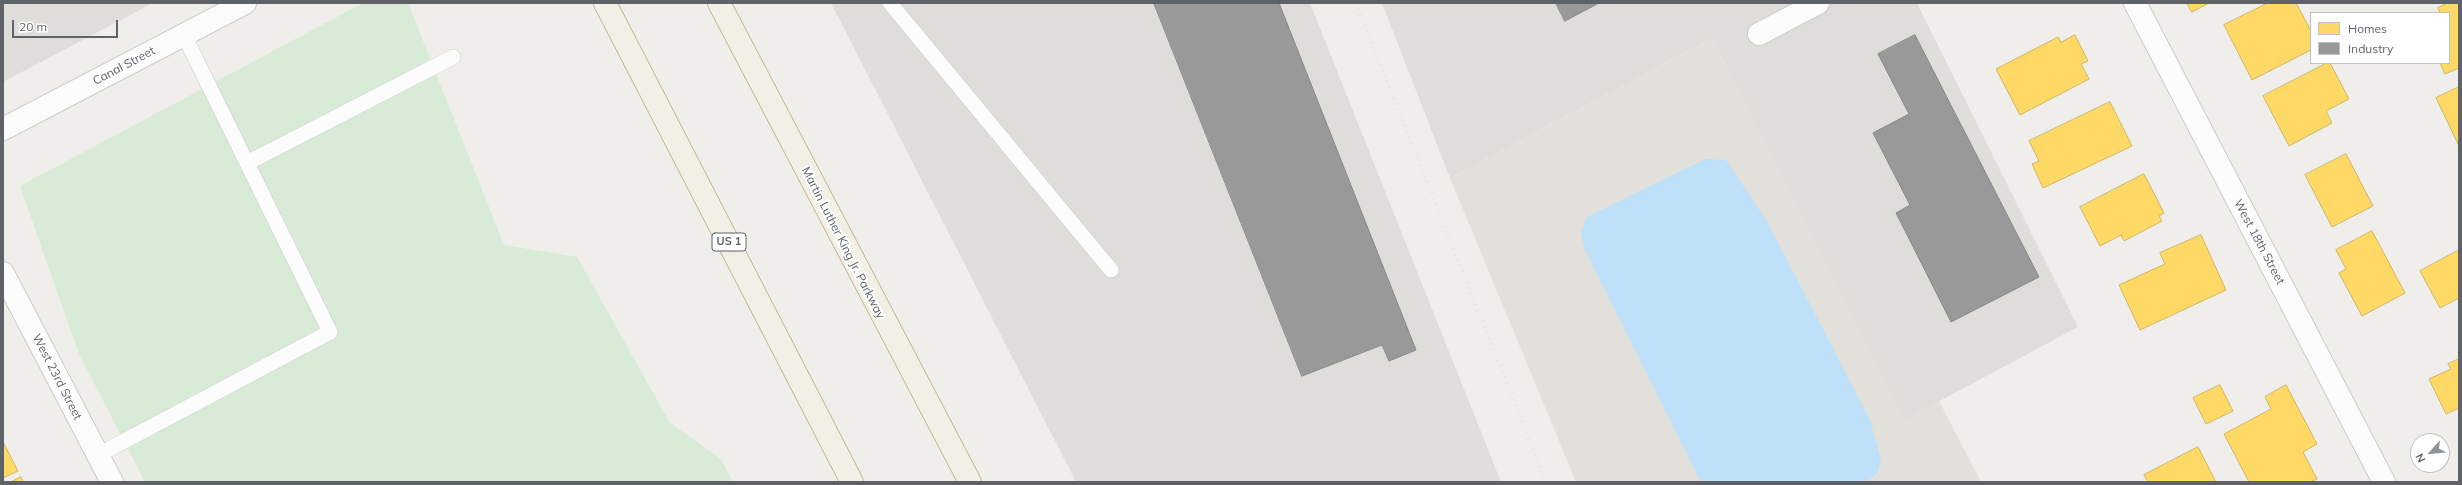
<!DOCTYPE html>
<style>
body{margin:0}
#map{position:relative;width:2462px;height:485px;overflow:hidden;background:#efeeea;font-family:Mulish,sans-serif}
canvas{display:block}
.frame{position:absolute;inset:0;border:4px solid #5f6368;pointer-events:none}
.legend{position:absolute;left:2310px;top:12px;width:140px;height:52px;box-sizing:border-box;background:#fff;border:1px solid #bfc1c3;margin:0;padding:5px 7px;list-style:none;font-size:12px;color:#5f6368}
.legend li{display:flex;align-items:center;gap:8px;height:20px}
.legend b{width:20px;border:1px solid #bfc1c3}
.north{position:absolute;left:2410px;top:433px;width:40px;height:40px;box-sizing:border-box;background:#fff;border:1px solid #bfc1c3;border-radius:50%;rotate:243deg;font-size:11px;font-weight:700;line-height:16px;text-align:center;color:#5f6368}
.north::after{content:'';display:block;margin:auto;width:14px;height:18px;background:#919496;clip-path:polygon(50% 0,100% 100%,50% 72%,0 100%)}
.scale{position:absolute;left:12px;top:20px;width:106px;height:18px;box-sizing:border-box;border:2px solid #5f6368;border-top:0;padding-left:5px;font-size:12px;line-height:14px;white-space:nowrap;color:#5f6368;-webkit-text-stroke:3px #fff;paint-order:stroke}
</style>
<div id="map">
<canvas width="2462" height="485"></canvas>
<div class="frame"></div>
<ul class="legend">
<li><b style="height:11px;background:#ffd966"></b>Homes</li>
<li><b style="height:11px;background:#999"></b>Industry</li>
</ul>
<div class="north">N</div>
<div class="scale">20 m</div>
</div>
<script>
const ctx = document.querySelector('canvas').getContext('2d');
ctx.lineJoin = 'round';
function fillPath(path, color) { ctx.fillStyle = color; ctx.fill(path, 'evenodd'); }
function stroke(path, color, width, dash) { ctx.strokeStyle = color; ctx.lineWidth = width; ctx.lineCap = dash ? 'butt' : 'round'; ctx.setLineDash(dash || []); ctx.stroke(path); }
function label(font, color, halo, rows, align = 'center') {
  ctx.font = font + ' Mulish,sans-serif'; ctx.lineWidth = 4; ctx.setLineDash([]); ctx.textBaseline = 'middle'; ctx.strokeStyle = halo; ctx.fillStyle = color; for (const [text, x, y, turn = 0] of rows) {
    ctx.save(); ctx.translate(x, y); ctx.rotate((+turn || 0) * Math.PI / 180); ctx.textAlign = isNaN(turn) ? turn : align; if (halo) ctx.strokeText(text, 0, 0); ctx.fillText(text, 0, 0); ctx.restore();
  }
}
fillPath(new Path2D(`
 M3,3H153L3,82Z
 M831,3H1310L1501,482H1076Z
 M1382,3H1917L2078,327L1904,420L1712,38L1450,178Z`), '#dfddda');
fillPath(new Path2D(`
 M1712,38L1904,419L1939,401L1981,482H1576L1450,178Z`), '#e2e0da');
fillPath(new Path2D(`
 M363,3H408L504,245L577,257L670,423L721,459L733,482H145L79,354L20,186Z`), '#d8ebd6');
fillPath(new Path2D(`
 M1705,159L1726,160L1768,223L1870,420L1881,460L1877,473L1867,482H1701L1584,248L1581,233L1587,217Z`), '#bfe0f9');
const homes = new Path2D(`
 M2187,3H2209L2192,12Z
 M2268,3H2296L2311,31V50L2252,80L2224,25Z
 M2448,3H2459V68L2445,74L2440,63H2449V13H2440L2438,8Z
 M2075,35L2088,61L2081,64L2089,79L2020,115L1996,69L2058,37L2061,42Z
 M2327,63H2330L2349,99L2326,111L2332,123L2289,146L2263,96Z
 M2459,87V146L2436,98Z
 M2110,102L2132,146L2043,188L2032,164L2039,161L2029,141Z
 M2346,154L2373,206L2332,227L2305,175Z
 M2144,174L2164,213L2159,216L2162,221L2124,241L2121,235L2100,246L2080,207Z
 M2372,231L2405,293L2362,316L2339,273L2346,269L2336,250Z
 M2201,235L2226,290L2140,330L2119,285L2165,264L2160,253Z
 M2459,250V298L2440,308L2420,271Z
 M2459,359V408L2446,414L2429,379L2451,369L2448,364Z
 M2220,385L2233,411L2206,424L2193,398Z
 M2286,385L2317,444L2303,452L2317,479L2310,482H2249L2224,434L2271,409L2265,397Z
 M3,442L18,471L3,478Z
 M2198,447L2216,482H2148L2144,475Z
 M21,477L23,482H11Z`);
fillPath(homes, '#ffd966');
stroke(homes, '#cfb667', 1);
const industry = new Path2D(`
 M1154,3H1279L1416,350L1389,361L1382,345L1302,376Z
 M1556,3H1599L1565,21Z
 M1915,35L2039,277L1951,322L1896,213L1910,205L1873,133L1909,114L1878,54Z`);
fillPath(industry, '#999');
stroke(industry, '#88898a', 1);
const service = new Path2D(`
 M890,3L1111,270
 M247,163L453,57
 M98,455L330,332L184,35`);
const minor = new Path2D(`
 M2135,3L2384,482
 M1759,34L1818,3
 M3,273L112,482`);
const tertiary = new Path2D(`
 M3,129L245,3`);
const trunk = new Path2D(`
 M605,3L852,482
 M719,3L970,482`);
stroke(service, '#cbcccc', 16);
stroke(minor, '#cbcccc', 24);
stroke(tertiary, '#cbcccc', 24);
stroke(trunk, '#c8b996', 24);
stroke(service, '#fdfcfc', 15);
stroke(minor, '#fdfcfc', 22);
stroke(tertiary, '#fdfcfc', 22);
stroke(trunk, '#f2f0e6', 22);
stroke(new Path2D(`
 M1356,3L1546,482`), '#e4e4e4', 3, [1, 5]);
for (const [x, y, w] of [
 [729,242,34]
]) { const box = new Path2D(); box.roundRect(x - w / 2, y - 9, w, 18, 3); ctx.fillStyle = '#fff'; ctx.fill(box); stroke(box, '#5f6368', 1); }
label('bold 11px', '#5f6368', null, [
 ["US 1",729,242]
]);
label('12px', '#5f6368', '#fff', [
 ["Canal Street",124,66,-28],
 ["West 18th Street",2259,242,62],
 ["Martin Luther King Jr. Parkway",843,243,63],
 ["West 23rd Street",57,377,63]
]);
</script>
